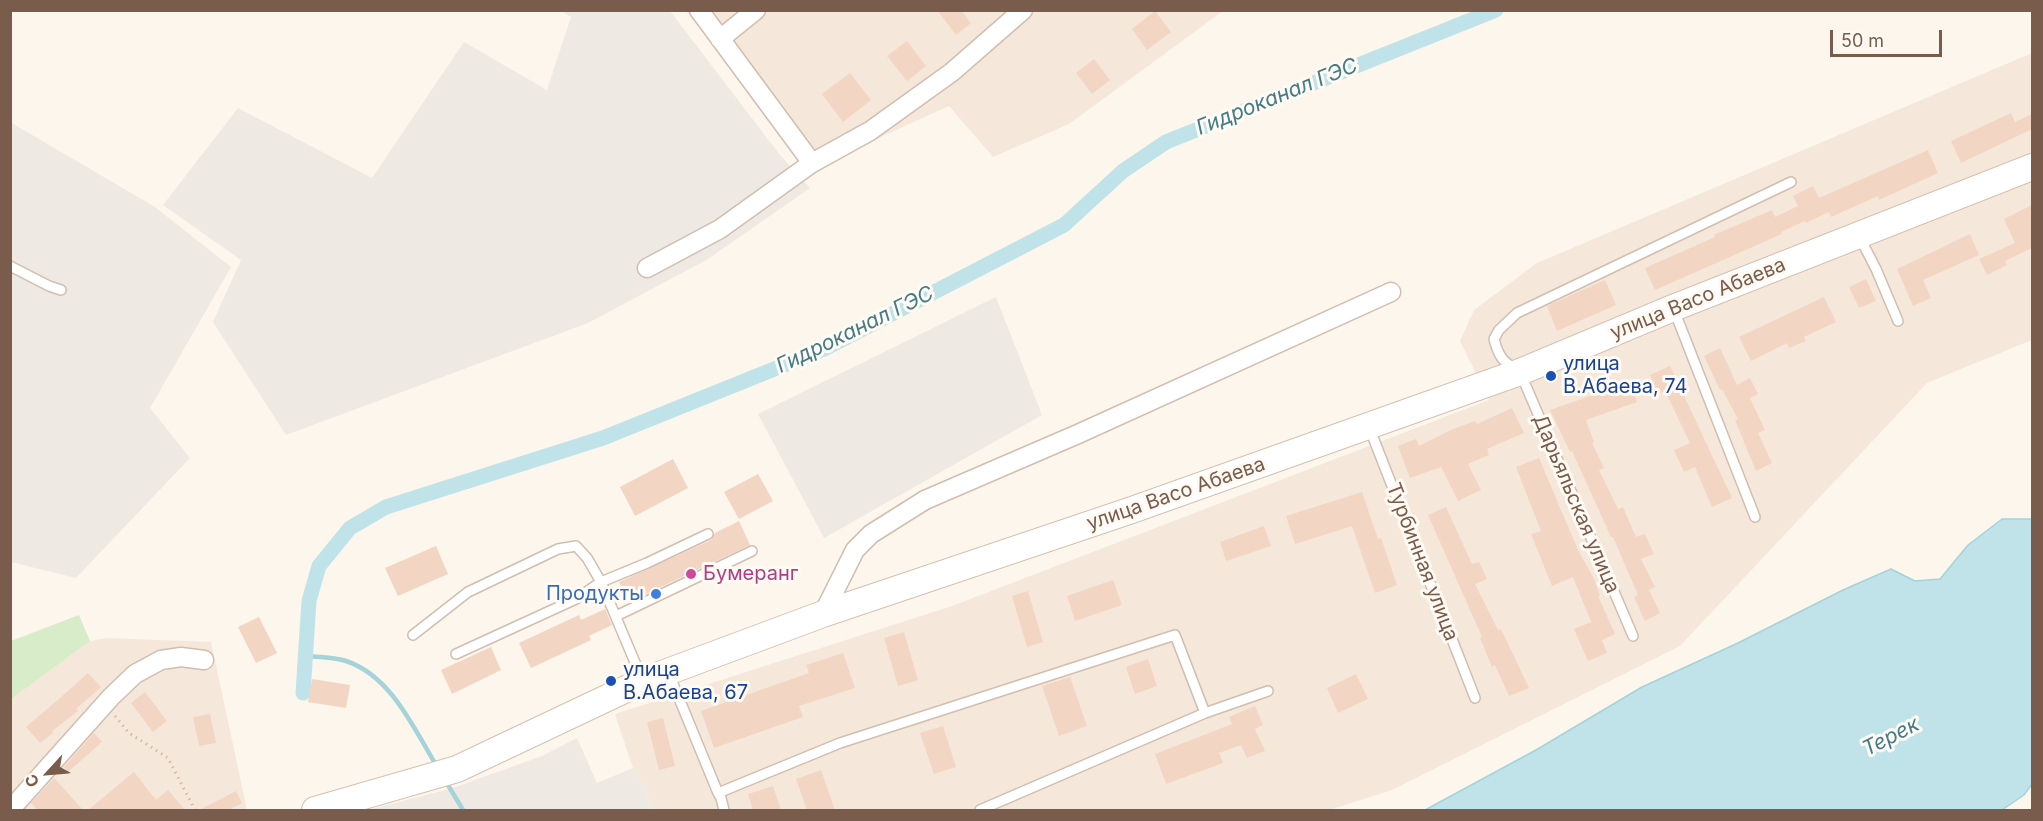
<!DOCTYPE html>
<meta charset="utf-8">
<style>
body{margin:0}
#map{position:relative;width:2043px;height:821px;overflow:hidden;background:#fdf6ec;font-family:Inter,sans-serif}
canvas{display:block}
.frame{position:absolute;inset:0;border:12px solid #7a5c4d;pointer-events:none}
.north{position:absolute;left:18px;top:743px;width:60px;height:60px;-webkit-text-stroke:4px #fffaf3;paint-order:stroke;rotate:244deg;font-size:16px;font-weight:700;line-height:24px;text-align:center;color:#7a5c4d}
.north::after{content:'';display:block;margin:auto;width:21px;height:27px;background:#7a5c4d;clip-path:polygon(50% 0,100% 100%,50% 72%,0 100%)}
.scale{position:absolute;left:1830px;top:30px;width:112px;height:27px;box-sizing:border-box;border:3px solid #7a5c4d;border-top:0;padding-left:8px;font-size:18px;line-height:21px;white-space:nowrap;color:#7a5c4d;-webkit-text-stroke:4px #fffaf3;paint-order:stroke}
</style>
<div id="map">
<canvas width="2043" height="821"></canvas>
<div class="frame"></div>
<div class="north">С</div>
<div class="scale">50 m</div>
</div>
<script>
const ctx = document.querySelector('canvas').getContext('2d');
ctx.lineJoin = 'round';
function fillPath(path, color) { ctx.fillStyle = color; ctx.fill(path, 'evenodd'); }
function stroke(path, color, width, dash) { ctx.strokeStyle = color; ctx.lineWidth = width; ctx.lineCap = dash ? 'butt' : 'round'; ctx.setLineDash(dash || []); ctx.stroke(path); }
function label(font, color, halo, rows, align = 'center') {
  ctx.font = font + ' Inter,sans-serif'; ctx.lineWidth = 6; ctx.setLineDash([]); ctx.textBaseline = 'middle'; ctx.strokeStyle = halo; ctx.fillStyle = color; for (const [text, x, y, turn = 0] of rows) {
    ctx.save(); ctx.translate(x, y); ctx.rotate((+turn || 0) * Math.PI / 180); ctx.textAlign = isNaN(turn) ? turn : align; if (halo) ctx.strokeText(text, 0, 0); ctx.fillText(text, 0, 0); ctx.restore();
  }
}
fillPath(new Path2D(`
 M686,11H1223L1069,124L993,157L949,106L852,150L805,160Z
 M2032,53V340L1927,383L1680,646L1392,790L1329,810H652L645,788L633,768L615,714L952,606L1489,400L1460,341L1474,310L1537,263Z
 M107,638L211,642L247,810H11L10,699L90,641Z`), '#f5e8da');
fillPath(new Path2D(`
 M559,10L670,11L780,155L810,188L708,259L588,323L286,435L213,322L241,260L163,205L238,108L372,178L464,42L547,90L571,17Z
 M10,122L155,207L231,267L150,408L190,458L76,578L11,562Z
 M996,297L1042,415L824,538L758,414Z
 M577,738L597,783L633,768L645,788L652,810H368L453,788L542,756Z`), '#efe9e4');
fillPath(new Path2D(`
 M79,615L90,641L11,699V641Z`), '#d8ecc9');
const water = new Path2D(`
 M2002,519H2032V784L2024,795L2002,810H1425L1536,750L1642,687L1738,643L1843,590L1891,569L1915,581L1940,579L1968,545Z`);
fillPath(water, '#bfe3e8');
stroke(water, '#a5d3da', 1.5);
stroke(new Path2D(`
 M304,656C318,657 334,657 346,661C391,676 413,727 436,765
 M445,780L463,810`), '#a5d3da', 4.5);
stroke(new Path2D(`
 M303,693L309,601L319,566L350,528L386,507L603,438L824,349L1064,225L1123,171L1166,142L1496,10`), '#bfe3e8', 15);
fillPath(new Path2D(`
 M937,10H961L971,23L956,35Z
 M1155,11L1171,32L1147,50L1132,29Z
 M907,41L926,66L907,81L887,56Z
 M1094,59L1110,80L1092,94L1076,73Z
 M850,73L871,100L843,122L822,94Z
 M2011,113L2015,122L2032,114V129L1961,163L1951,141Z
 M1928,150L1938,173L1879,200L1878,196L1831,217L1829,212L1806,223L1805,221L1781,232L1782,234L1655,290L1645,268L1715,237L1714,235L1772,210L1775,217L1798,206L1793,196L1813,186L1819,198Z
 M2032,205V248L2005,261L2007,265L1987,275L1979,259L2015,243L2004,219Z
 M1970,234L1979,255L1923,280L1931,298L1913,306L1897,269Z
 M1866,279L1876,301L1859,308L1849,287Z
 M1605,280L1616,305L1557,331L1547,306Z
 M1824,297L1836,322L1804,337L1806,341L1789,348L1787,343L1751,361L1739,337Z
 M1720,348L1737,385L1750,378L1758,394L1750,398L1765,430L1758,433L1772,463L1756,471L1735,420L1738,419L1722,389L1720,390L1704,356Z
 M1670,366L1732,498L1712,507L1695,467L1684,472L1674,450L1690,443L1665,391L1658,394L1650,375Z
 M1630,382L1637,402L1586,420L1594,442L1592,443L1604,468L1599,470L1618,509L1623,507L1636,537L1645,534L1654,554L1641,559L1655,587L1649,590L1660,613L1645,621L1634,597L1638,595L1613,537H1611L1572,451L1570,452L1550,410Z
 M1512,408L1524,433L1487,449L1489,455L1468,464L1481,490L1458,501L1441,467L1410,478L1398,446L1416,439L1419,446L1451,430L1475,421L1477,424Z
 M1539,458L1578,550L1594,579L1600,596H1598L1615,634L1602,640L1607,653L1588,661L1574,629L1591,622L1573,577L1552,586L1531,534L1541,531L1516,467Z
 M673,459L688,488L635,516L620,487Z
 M758,474L773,501L739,519L724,492Z
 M1362,492L1378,539L1381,538L1397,585L1375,593L1352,526L1295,544L1286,516Z
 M1446,507L1472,564L1479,562L1487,579L1475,584L1498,630L1501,629L1529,688L1509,696L1495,665L1492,667L1480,638L1482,637L1428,515Z
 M739,521L750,545L629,602L619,582L711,540L715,533Z
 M1264,526L1271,546L1226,561L1220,542Z
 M436,546L448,574L398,596L385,568Z
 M1113,580L1122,605L1075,621L1067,596Z
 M1028,591L1043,642L1027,647L1012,596Z
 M605,609L612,625L589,636L591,640L531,668L519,643L579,615L581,620Z
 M259,617L277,653L256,663L238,627Z
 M904,632L918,680L898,686L884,638Z
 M491,647L501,670L452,694L441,670Z
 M843,653L855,688L799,706L803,717L714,748L701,711L809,673L806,665Z
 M1148,659L1157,686L1135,694L1126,667Z
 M88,673L101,687L76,709L78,711L52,731L53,733L40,743L26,727L67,692Z
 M1356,674L1368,699L1338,713L1327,688Z
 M1070,677L1087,726L1059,736L1042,686Z
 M312,679L350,685L346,708L308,702Z
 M145,692L167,721L153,732L131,703Z
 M1255,706L1263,725L1255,729L1265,751L1247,758L1241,745L1219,753L1223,763L1166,784L1155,754L1232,724L1229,717Z
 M210,714L216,743L199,746L193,717Z
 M663,718L675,766L659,770L647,722Z
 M943,726L956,767L934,774L920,733Z
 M94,733L102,742L68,772L64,767Z
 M821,770L835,810H807L796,779Z
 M134,772L156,800L168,790L185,810H88Z
 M54,778L83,810H38L31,803Z
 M773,786L781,810H753L748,794Z
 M236,791L242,803L229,810H199Z`), '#f3d5c3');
const lane = new Path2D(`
 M1859,236L1876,269L1898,321
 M10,266L49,286L61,290
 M1674,310L1755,517
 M1369,427L1475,698
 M616,616L752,551
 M413,635L468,592L558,549L576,546L587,558L601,582L647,563L708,534
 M1633,636L1520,372C1503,362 1499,358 1494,339L1499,330L1517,313L1791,182
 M456,654L576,599L601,582L642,679
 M669,674L718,793L721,798L724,810
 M718,793L840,743L1175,635L1205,713
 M980,810L1205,713L1268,691`);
const street = new Path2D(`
 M699,10L812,163
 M720,39L756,10
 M647,268L720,229L812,163L870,131L952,72L1023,10
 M823,614L855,550L871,534L925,500L1078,434L1391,292
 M10,810L111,697L135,674L161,660L181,657L204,660`);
const secondary = new Path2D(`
 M315,810L457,769L643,681L823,614L1129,511L1520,372L1673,308L2032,167`);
stroke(lane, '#d1beb0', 12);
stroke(street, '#d1beb0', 21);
stroke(secondary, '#d6c0b0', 28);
stroke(new Path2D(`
 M115,716L129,733L168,758L195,810`), '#d9b8a5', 3, [1.5, 4.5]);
stroke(lane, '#fff', 9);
stroke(street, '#fff', 18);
stroke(secondary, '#fff', 26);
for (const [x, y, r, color] of [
 [1551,376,6,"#1a4fb4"],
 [691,574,6,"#d1479c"],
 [656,594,6,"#3f7fe0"],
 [611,681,6,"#1a4fb4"]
]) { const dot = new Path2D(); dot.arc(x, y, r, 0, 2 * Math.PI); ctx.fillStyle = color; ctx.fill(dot); stroke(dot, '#fffaf3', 2); }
label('20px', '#7a5c4d', '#fffaf3', [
 ["улица Васо Абаева",1698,299,-22],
 ["улица Васо Абаева",1176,494,-19],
 ["Дарьяльская улица",1576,504,67],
 ["Турбинная улица",1422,562,69]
]);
label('20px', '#164399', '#fffaf3', [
 ["улица",1563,364],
 ["В.Абаева, 74",1563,387],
 ["улица",623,670],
 ["В.Абаева, 67",623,693]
], 'left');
label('20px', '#b23c85', '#fffaf3', [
 ["Бумеранг",703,574]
], 'left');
label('20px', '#366cbe', '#fffaf3', [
 ["Продукты",644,594]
], 'right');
label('italic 21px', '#437c86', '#fffaf3', [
 ["Гидроканал ГЭС",1277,97,-22],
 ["Гидроканал ГЭС",855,330,-26],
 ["Терек",1891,737,-27]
]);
</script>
